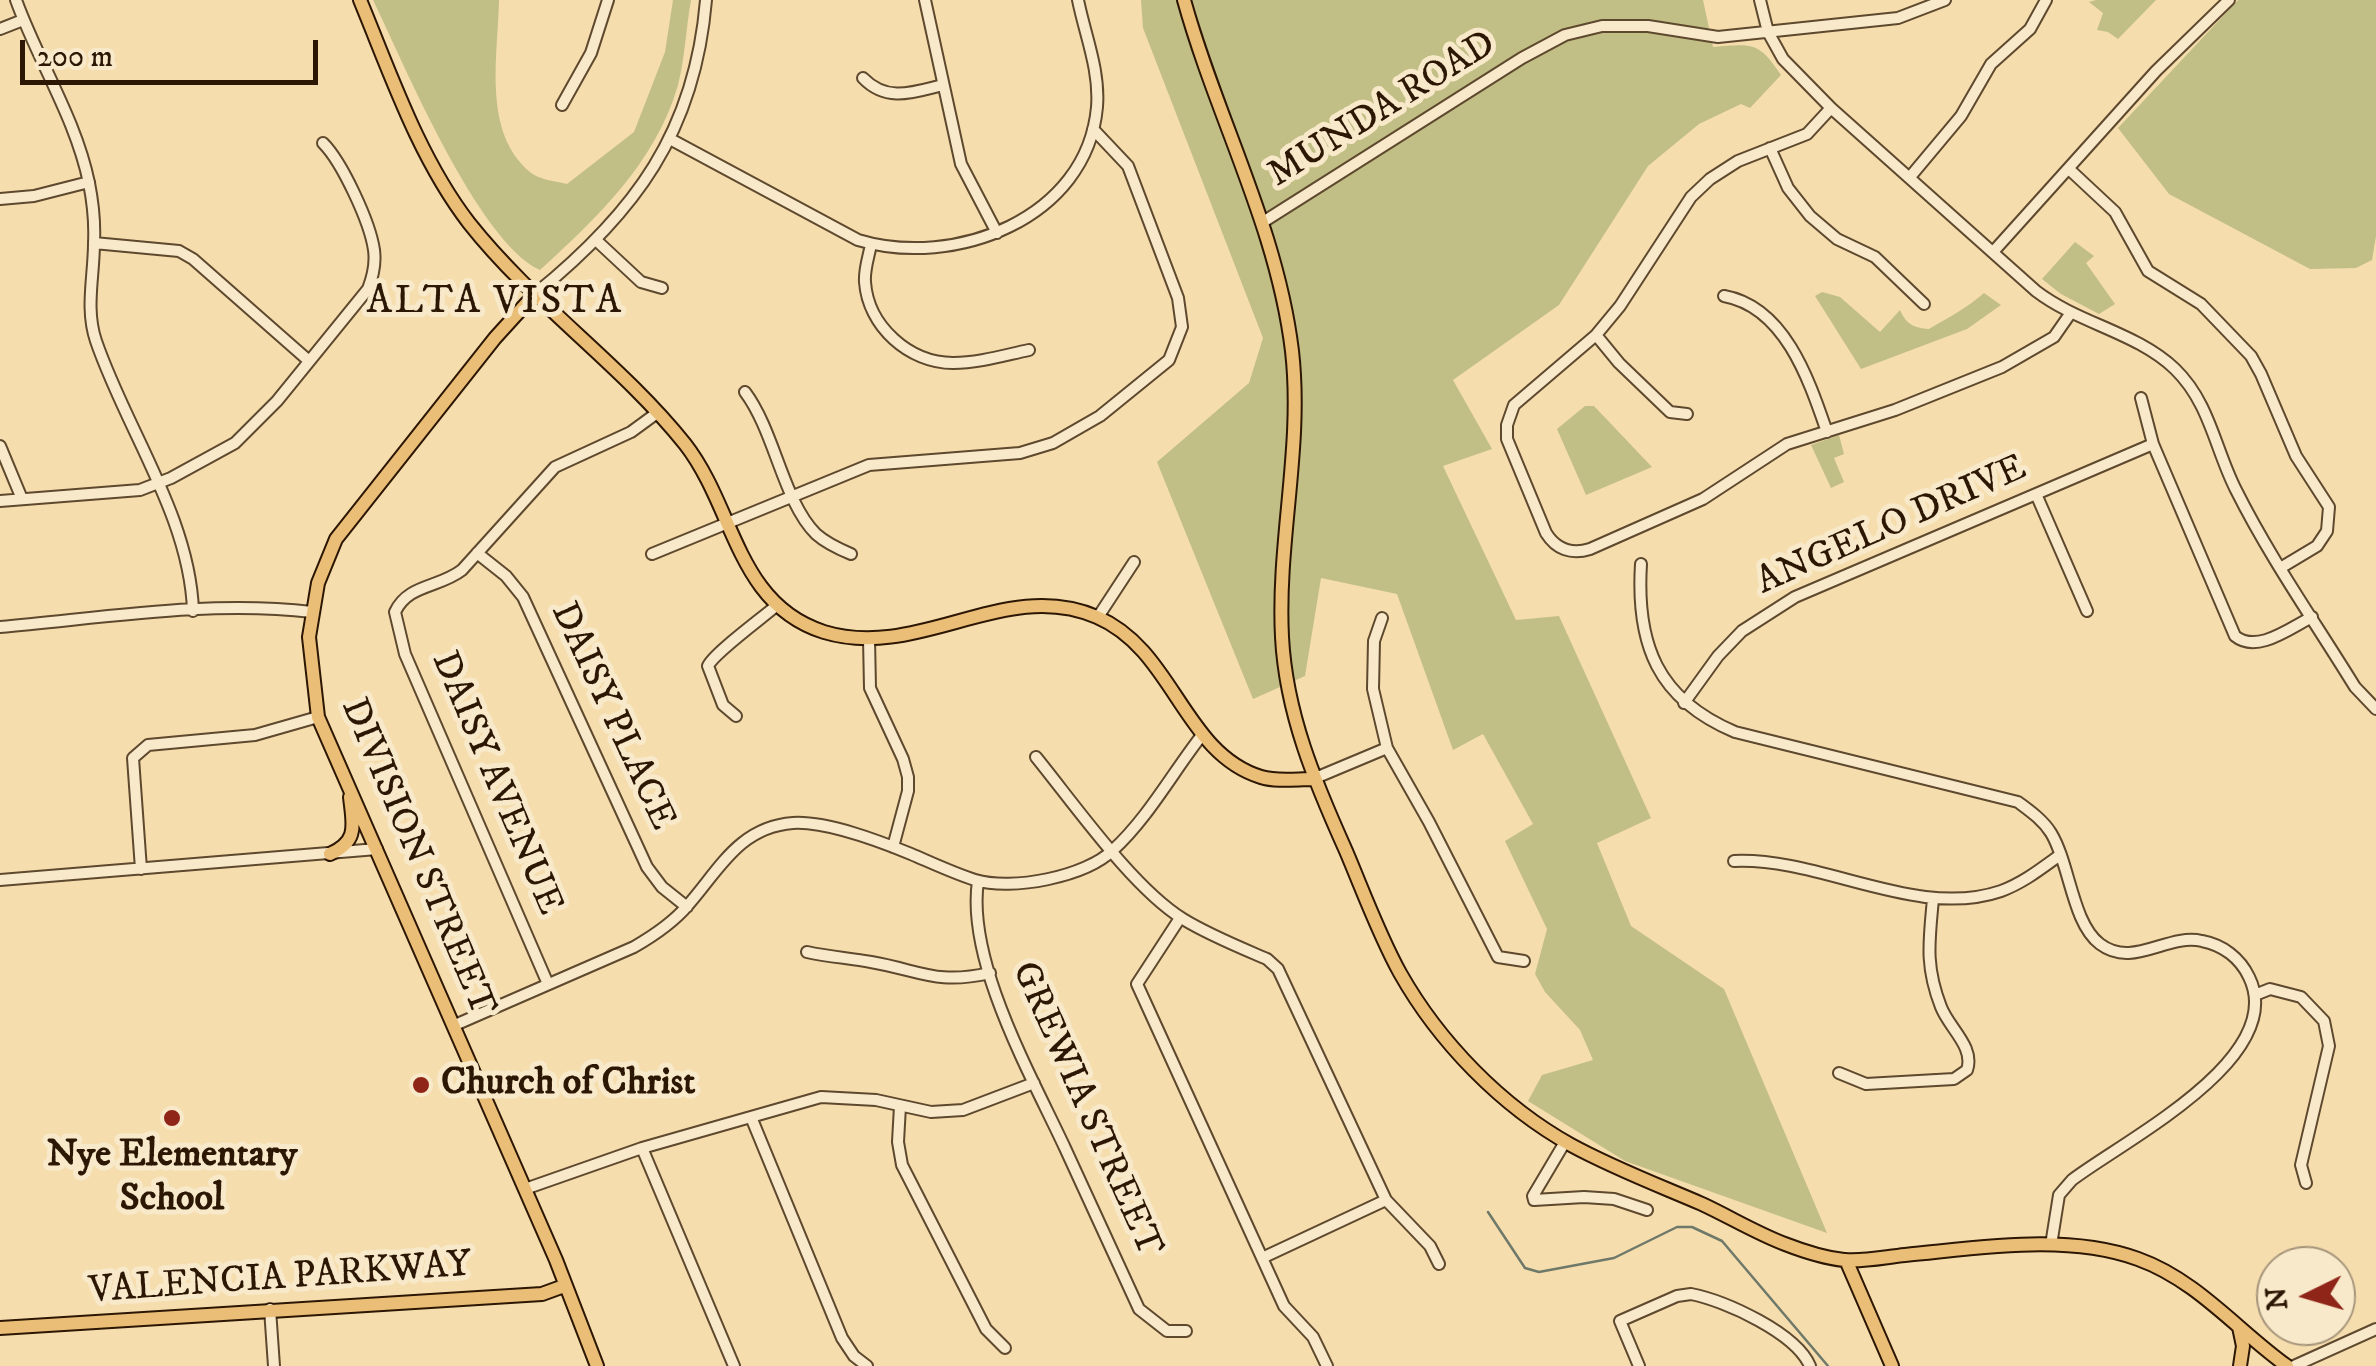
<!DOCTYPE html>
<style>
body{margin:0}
#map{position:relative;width:2376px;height:1366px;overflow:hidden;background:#f5ddad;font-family:"IM FELL DW Pica",serif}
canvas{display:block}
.north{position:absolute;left:2256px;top:1246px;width:100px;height:100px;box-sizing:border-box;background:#f8e9ca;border:2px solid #a6957b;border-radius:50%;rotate:265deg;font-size:28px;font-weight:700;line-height:40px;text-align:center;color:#2c1604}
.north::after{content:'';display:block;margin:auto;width:35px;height:45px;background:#8f2418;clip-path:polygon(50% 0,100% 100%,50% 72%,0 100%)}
.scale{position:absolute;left:20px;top:40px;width:298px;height:45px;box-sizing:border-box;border:5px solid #2c1604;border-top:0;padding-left:12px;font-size:30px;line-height:35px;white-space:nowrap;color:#2c1604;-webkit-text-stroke:8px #f8e9ca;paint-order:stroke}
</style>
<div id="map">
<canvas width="2376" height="1366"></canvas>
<div class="north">N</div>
<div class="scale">200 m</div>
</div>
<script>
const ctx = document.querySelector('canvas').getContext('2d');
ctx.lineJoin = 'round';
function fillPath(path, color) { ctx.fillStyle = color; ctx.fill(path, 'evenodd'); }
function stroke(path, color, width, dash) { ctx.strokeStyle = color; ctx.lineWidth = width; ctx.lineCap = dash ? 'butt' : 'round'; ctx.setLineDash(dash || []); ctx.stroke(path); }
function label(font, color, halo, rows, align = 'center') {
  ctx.font = font + ' "IM FELL DW Pica",serif'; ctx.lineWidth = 10; ctx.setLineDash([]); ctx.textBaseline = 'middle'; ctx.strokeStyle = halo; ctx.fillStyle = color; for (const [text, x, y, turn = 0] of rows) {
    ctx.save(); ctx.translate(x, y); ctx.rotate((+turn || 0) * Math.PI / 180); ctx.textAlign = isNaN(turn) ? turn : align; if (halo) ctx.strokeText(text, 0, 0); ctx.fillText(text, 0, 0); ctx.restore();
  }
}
fillPath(new Path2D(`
 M373,0H499C498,56 482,132 530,172C539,180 556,181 567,184L634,132L665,52L673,0H691C686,28 685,58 678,85C656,162 597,218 540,270C478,242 404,64 373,0Z
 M1141,0H1703L1713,47C1753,44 1758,41 1781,75L1750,108L1741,104L1699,124L1648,166L1559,305L1453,380L1492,449L1443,466L1516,620L1559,616L1651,818L1597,843L1631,926L1724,989L1827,1233L1625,1161L1528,1101L1542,1075L1593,1060L1580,1030L1545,992L1535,974L1547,929L1505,841L1533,824L1483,734L1453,750L1397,594L1321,578L1305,676L1253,699L1157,462L1249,383L1263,338L1143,28Z
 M2096,0H2156L2118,39L2108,32L2097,30L2103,13L2089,2Z
 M2238,0H2376V236L2372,260L2356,268L2310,269L2169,194L2118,128Z
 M2075,242L2094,256L2086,263L2115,304L2099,314L2061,294L2042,279Z
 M1822,292L1840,297L1880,332L1900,310C1906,324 1914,328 1929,329C1946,319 1970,306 1984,293L2001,305L1967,329L1861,369L1815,296Z
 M1585,406H1594L1652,467L1586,495L1557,429Z
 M1839,435L1844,454L1834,458L1844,482L1831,488L1811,445Z`), '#c1bf86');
stroke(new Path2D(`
 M1488,1212L1525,1268L1539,1272L1614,1258L1677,1227H1692L1722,1241L1828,1366`), '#6f7969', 2.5);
const minor = new Path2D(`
 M16,0C38,61 76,119 89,183C93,203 95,223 94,243C94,276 85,309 96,341C126,429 190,517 193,611
 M925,0L961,164L997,233
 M1760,0L1768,32L1783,59L1831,108L2036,291C2079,324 2136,332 2175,369C2210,403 2215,449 2236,490C2270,558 2315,622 2355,687L2376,709
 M0,29L23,20
 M863,78C887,103 914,92 943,85
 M562,105L591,53L608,0
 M1831,108L1807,134L1738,161L1710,179L1691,197L1620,306L1596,335L1514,405L1507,425V439L1546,533C1556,549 1571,555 1590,549L1703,499L1787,444L1895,410L2002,367L2054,337L2070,314
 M670,139L858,240C954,269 1087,219 1097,107C1100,70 1085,35 1078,0
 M1770,148L1788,188L1810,216L1837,239L1875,257L1924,304
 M2070,170L2115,212L2148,271L2201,304L2251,356L2261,374L2296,456L2329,507L2327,531L2317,546L2282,567
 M1910,177L1961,116L1991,64L2030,29L2046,0
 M0,199L34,196L89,182
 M1263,222L1522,58L1565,35L1602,26H1648L1718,37L1898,18L1945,0
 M597,241L641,282L662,288
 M94,243L179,251L193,259L309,361
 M871,244C869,256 864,269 865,282C868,326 909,363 953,363C979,363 1005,355 1029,350
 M1993,252L2156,71L2229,0
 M535,294C635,213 695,132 706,0
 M1724,296C1785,307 1809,380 1827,432
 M1596,335L1619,363L1670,412L1687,414
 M745,392C775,432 783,501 816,534C826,543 839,549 851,554
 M2141,398L2153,444L2235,636C2257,654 2290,628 2312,617
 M0,446L22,499
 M2036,494L2087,611
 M0,501L140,490L171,478L235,443L277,401L368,289C373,276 376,264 374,250C370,222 342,162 323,143
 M477,553L506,576L523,597L647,867L662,887L687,907
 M652,554L869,465L1020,453L1053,443L1100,416L1169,360L1182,327L1178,298L1128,166L1093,129
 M1641,564C1636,644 1657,699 1735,732L2018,802C2030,811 2043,820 2051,833C2070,864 2072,923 2100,944C2133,969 2167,933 2202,941C2223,945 2240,958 2249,977C2289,1058 2123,1141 2072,1180L2059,1195L2051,1245
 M1098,617L1134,562
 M1382,618L1374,641L1373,689L1387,748L1429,822L1498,957L1524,961
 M0,627C103,618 209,600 312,612
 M869,639L870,688L903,759L908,777V791L893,847
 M1684,703L1718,656L1742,631L1795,597L2153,444
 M736,716L723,705L708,666C713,654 762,618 776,606
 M1036,757C1075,805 1133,888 1183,919C1209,935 1239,947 1267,959L1278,969L1386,1200L1430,1246L1439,1264
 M1313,779L1387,748
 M1734,861C1822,857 1916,920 2001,891C2023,883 2042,868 2060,855
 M141,869L133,758L148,745L255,735L318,717
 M0,880L377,849
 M978,881C966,961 1031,1075 1065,1148C1090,1202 1114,1255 1139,1309L1167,1331H1186
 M1180,918L1137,984L1284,1306L1313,1337L1327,1366
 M807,952C829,957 850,958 871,962C922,971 936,985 990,973
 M548,984L405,654L395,612C408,584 439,588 462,570L555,467L631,432L657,413
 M2255,995L2270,989L2301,997L2324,1021L2329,1046L2301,1165L2306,1183
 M455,1025L634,947C653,936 673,923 688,905C719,870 739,827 793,823C827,821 879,841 911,854C932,863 953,873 975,880C1012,891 1085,877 1113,850C1148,818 1173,772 1202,735
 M1839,1073L1866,1084L1954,1079L1967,1070C1975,1047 1949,1028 1941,1007C1925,966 1929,942 1933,899
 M900,1106L898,1142L902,1165L986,1329L1005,1348
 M751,1117L842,1338L854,1356L867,1366
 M1565,1142L1533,1196L1534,1200L1584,1197L1614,1199L1647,1210
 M642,1148L734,1366
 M525,1189L642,1148L821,1097L876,1100L931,1112L963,1110L1034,1083
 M1262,1258L1386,1200
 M270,1309L274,1366
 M1639,1366L1620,1321L1677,1296L1691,1294C1726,1301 1796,1333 1810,1366
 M2294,1366L2376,1329`);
const major = new Path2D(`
 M360,0C391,75 419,158 469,223C533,304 621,364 685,444C735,508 736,604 824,632C919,661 1005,577 1097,617C1174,650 1183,753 1261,777C1277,782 1296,779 1313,779
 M1184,0C1217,119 1277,227 1292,351C1303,447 1277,541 1282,637C1286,714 1315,782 1346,851C1363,891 1379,935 1400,973C1439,1042 1501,1106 1571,1145C1613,1168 1658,1185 1702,1204C1730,1217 1756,1233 1785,1244C1803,1251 1825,1258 1844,1260C1863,1262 1885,1257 1905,1255C1980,1248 2066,1233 2138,1259C2197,1280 2238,1331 2287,1366
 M535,294L495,338L336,539L318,583L309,637L318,717L556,1260L597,1366
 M330,854C359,841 353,825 350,797
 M1846,1260L1892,1366
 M2239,1327L2243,1346L2240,1366
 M0,1328L542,1294L564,1286`);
stroke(minor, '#5e482e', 14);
stroke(major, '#2c1604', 16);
stroke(minor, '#f8e9ca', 10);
stroke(major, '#eabe76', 12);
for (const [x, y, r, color] of [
 [421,1085,10,"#8f2418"],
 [172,1118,10,"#8f2418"]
]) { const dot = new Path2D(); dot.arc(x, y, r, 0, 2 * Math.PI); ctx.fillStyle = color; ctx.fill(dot); stroke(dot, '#f8e9ca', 4); }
label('38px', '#2c1604', '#f8e9ca', [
 ["MUNDA ROAD",1383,111,-32],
 ["ANGELO DRIVE",1892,527,-24],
 ["DAISY PLACE",611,717,65],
 ["DAISY AVENUE",495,784,67],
 ["DIVISION STREET",416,858,67],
 ["GREWIA STREET",1085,1110,66],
 ["VALENCIA PARKWAY",280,1280,-4]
]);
label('bold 38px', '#2c1604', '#f8e9ca', [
 ["Church of Christ",441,1085],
 ["Nye Elementary",172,1157,"center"],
 ["School",172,1201,"center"]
], 'left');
ctx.letterSpacing = '2.5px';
label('40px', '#2c1604', '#f8e9ca', [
 ["ALTA VISTA",495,304]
]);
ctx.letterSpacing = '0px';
</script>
